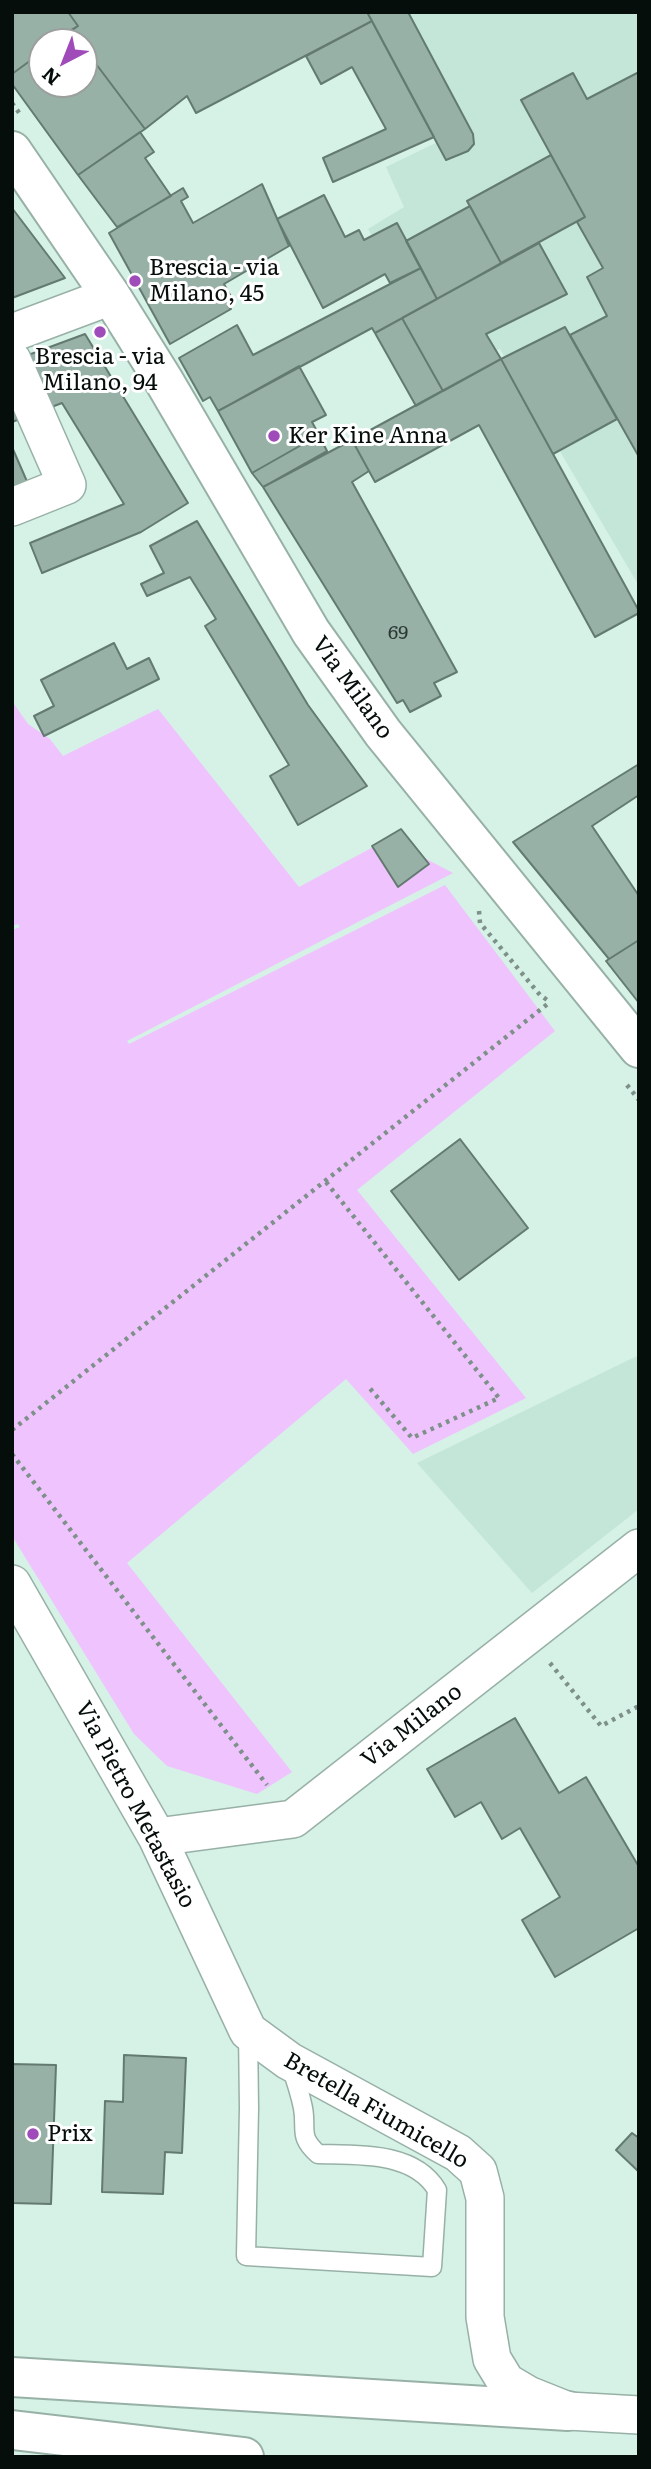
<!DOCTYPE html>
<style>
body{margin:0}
#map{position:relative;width:651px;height:2469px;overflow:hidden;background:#d6f1e6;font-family:Literata,serif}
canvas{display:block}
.frame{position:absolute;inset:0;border:14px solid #060e0b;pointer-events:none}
.north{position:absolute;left:28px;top:28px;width:70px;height:70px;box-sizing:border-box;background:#fff;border:2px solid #9b9f9d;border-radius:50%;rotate:222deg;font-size:19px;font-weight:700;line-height:28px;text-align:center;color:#060e0b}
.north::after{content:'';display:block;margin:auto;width:24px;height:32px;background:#9f4bba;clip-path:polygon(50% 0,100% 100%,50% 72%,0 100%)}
</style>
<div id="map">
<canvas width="651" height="2469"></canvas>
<div class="frame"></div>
<div class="north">N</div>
</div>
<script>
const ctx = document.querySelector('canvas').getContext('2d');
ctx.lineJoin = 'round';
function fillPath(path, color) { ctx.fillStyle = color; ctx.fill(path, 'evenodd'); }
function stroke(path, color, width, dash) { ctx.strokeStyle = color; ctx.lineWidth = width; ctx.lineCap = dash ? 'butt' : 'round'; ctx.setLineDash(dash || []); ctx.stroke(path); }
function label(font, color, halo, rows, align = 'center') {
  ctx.font = font + ' Literata,serif'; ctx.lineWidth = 6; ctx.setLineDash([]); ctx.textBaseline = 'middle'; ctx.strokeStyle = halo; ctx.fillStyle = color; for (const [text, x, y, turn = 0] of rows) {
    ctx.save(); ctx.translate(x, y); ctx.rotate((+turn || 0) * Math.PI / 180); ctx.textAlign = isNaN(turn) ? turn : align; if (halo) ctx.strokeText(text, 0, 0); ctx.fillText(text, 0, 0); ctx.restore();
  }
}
fillPath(new Path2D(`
 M377,12H639V586L500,349L445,367L368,229L404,207L386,167L444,139Z
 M639,1355V1509L532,1593L417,1463Z`), '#c3e6d8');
fillPath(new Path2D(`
 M12,701L28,724L50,739L63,756L158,709L299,887L388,839L453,873L127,1041L129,1044L445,885L555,1031L357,1190L526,1398L413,1454L346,1379L127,1563L292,1772L257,1794L167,1766L134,1734L12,1536V930L20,927L18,924L12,926Z`), '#efc3fe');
const building = new Path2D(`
 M12,12H68L78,26L55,42H42V52L12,74Z
 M68,12H367L372,21L196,113L187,96L145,129L84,48V42H80L71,30L78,26Z
 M367,12H408L473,134L474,144L468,151L446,160Z
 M372,21L434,137L333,182L323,158L386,129L352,67L321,84L306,56Z
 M71,30L80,42H55Z
 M84,48L145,129L78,175L12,84V74L42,52V84H84Z
 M639,72V457L570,335L607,316L587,277L603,268L577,222L585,217L521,100L573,73L587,99Z
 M140,132L154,152L145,158L171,196L117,227L78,175Z
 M551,155L585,217L501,263L467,201Z
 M262,184L289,246L224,284L234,302L228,306L231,309L170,344L109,233L183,188L188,197L181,201L193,223Z
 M324,195L345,237L359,230L364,240L397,223L421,268L390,283L385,274L323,308L277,219Z
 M470,206L501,263L437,299L406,241Z
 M12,208L65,278L12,298Z
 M539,243L567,294L486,334L501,359L443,391L402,318Z
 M421,268L437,299L375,333L372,328L218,411L210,397L203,401L179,358L237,325L253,355Z
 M402,318L443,391L416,406L375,333Z
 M565,327L617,419L553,454L501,359Z
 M85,334L188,503L141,532L42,573L30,543L124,504L62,403L12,422V361Z
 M501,359L639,611V613L595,637L479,425L375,482L352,440Z
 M299,366L326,415L312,422L319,435L252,473L218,411Z
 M319,435L327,451L263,487L252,473Z
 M352,440L369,471L352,482L457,672L434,683L441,696L410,712L403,700L397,703L263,487Z
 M12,447L29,486L12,493Z
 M197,521L308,705L367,786L298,825L270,776L289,765L205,626L216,619L190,577L147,596L141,584L164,573L150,546Z
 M114,643L127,669L149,658L159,679L44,736L34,716L54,706L41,680Z
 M639,764V795L592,826L639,896V940L609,959L513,842Z
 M401,829L429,864L398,887L372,846Z
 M639,940V1003L606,961Z
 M460,1139L528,1228L459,1280L391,1191Z
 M515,1718L559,1793L586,1777L639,1867V1928L555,1977L522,1920L560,1897L520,1828L502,1839L481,1802L455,1817L427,1769Z
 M124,2055L186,2058L182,2153L165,2152L163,2194L102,2192L105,2101L123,2102Z
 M12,2064L56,2065L51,2204L12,2203Z
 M632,2133L639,2138V2172L616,2150Z`);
fillPath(building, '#98b1a7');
stroke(building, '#637a71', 2);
const service = new Path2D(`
 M248,2031L249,2108L246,2256L432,2267L437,2190C414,2151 357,2155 318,2154C298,2136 307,2130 303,2108C300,2093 295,2078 290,2064`);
const minor = new Path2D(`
 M12,333L111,296
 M12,360L67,485L12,507
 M12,1584L157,1837L248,2031L289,2061L458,2153L478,2171L485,2198V2317L492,2359L506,2382L528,2395L568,2411L639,2415
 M157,1837L293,1819L639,1548`);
const secondary = new Path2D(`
 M12,151L111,296L164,381L311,632L383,733L639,1048`);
const trunk = new Path2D(`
 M12,2377L568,2411
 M12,2430L244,2457`);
stroke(service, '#98b1a7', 21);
stroke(minor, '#98b1a7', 40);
stroke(secondary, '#98b1a7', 42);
stroke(trunk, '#98b1a7', 42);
stroke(new Path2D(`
 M12,103L20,114
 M479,911L480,923L540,995L550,1002
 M627,1085L639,1100
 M326,1182L499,1398L412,1438L367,1385
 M12,1430L550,1002
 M12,1454L267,1785
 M550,1663L601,1726L639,1706`), '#7d9089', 4.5, [3.5, 5]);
stroke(service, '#fff', 18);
stroke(minor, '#fff', 37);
stroke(secondary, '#fff', 38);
stroke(trunk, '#fff', 38);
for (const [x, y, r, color] of [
 [135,281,7,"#9f4bba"],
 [100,332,7,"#9f4bba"],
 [274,436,7,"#9f4bba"],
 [33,2134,7,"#9f4bba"]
]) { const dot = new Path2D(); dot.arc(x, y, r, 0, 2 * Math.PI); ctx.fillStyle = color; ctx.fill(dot); stroke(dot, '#fff', 2.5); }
label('19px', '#2a3732', null, [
 ["69",398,633]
]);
label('23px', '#060e0b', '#fff', [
 ["Brescia - via",149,268],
 ["Milano, 45",149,294],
 ["Brescia - via",100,357,"center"],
 ["Milano, 94",100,383,"center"],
 ["Ker Kine Anna",288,436],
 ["Prix",47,2134]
], 'left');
label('23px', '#060e0b', '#fff', [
 ["Via Milano",352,688,54],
 ["Via Milano",412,1726,-38],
 ["Via Pietro Metastasio",135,1805,62],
 ["Bretella Fiumicello",376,2111,30]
]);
</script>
